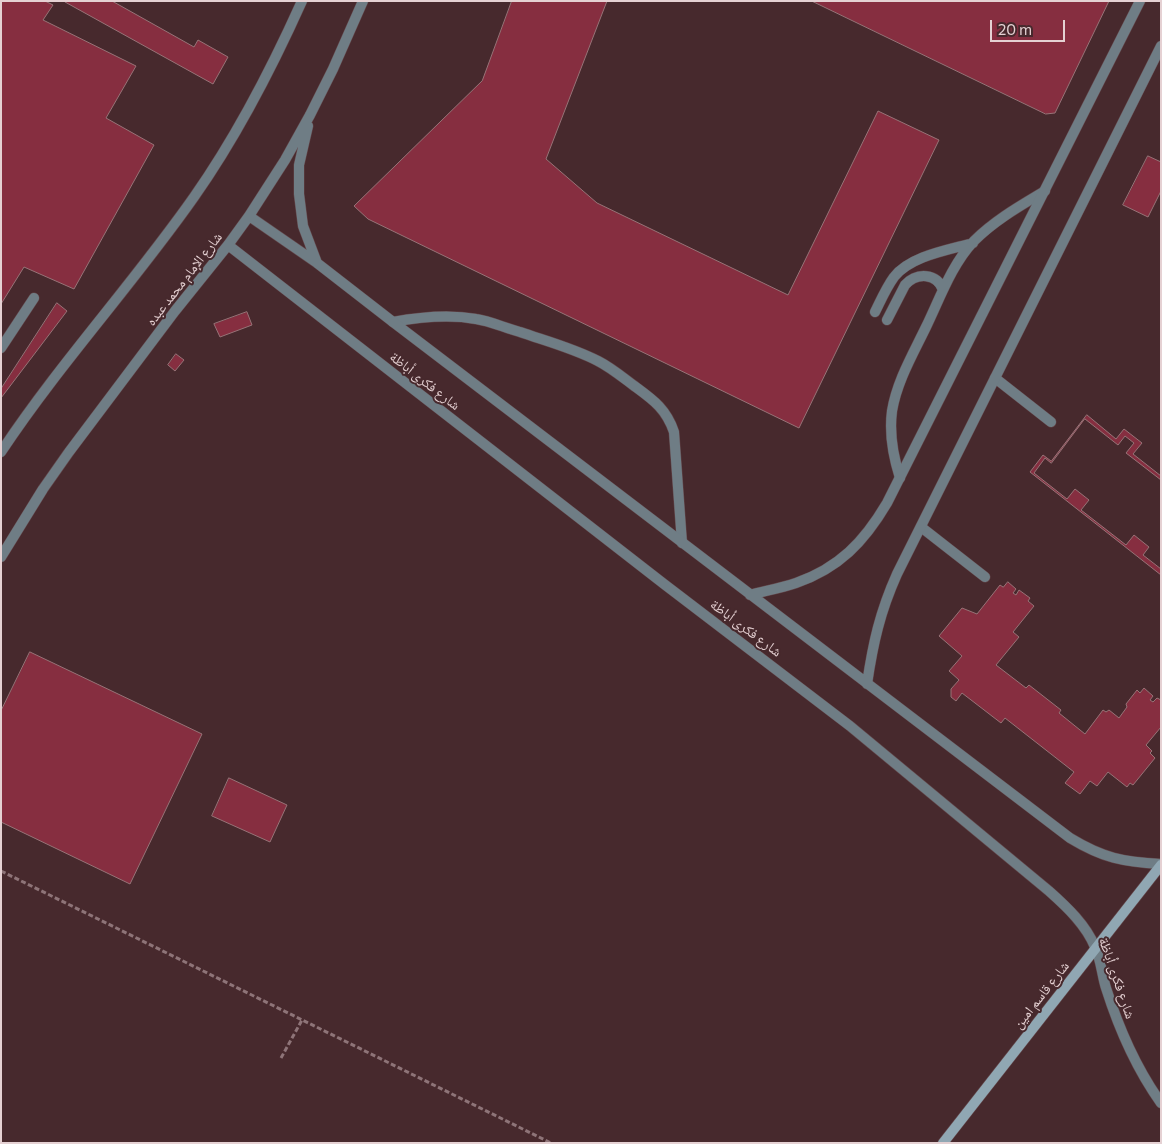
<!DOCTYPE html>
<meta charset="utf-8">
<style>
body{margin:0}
#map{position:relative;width:1162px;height:1144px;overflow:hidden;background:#47292d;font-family:Commissioner,sans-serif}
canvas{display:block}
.frame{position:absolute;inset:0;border:2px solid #e5d1d3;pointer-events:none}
.scale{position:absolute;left:990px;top:20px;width:75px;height:22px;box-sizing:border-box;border:2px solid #e5d1d3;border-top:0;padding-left:6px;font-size:15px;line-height:18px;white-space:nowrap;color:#e5d1d3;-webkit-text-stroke:4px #47292d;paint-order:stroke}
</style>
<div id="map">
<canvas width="1162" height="1144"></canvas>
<div class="frame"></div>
<div class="scale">20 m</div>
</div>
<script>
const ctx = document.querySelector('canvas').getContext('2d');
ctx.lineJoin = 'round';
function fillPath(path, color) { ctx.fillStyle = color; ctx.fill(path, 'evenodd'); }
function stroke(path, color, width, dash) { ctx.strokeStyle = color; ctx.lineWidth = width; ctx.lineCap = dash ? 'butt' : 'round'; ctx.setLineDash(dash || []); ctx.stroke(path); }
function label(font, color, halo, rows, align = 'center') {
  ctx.font = font + ' Commissioner,"Noto Naskh Arabic",sans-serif'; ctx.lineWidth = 4; ctx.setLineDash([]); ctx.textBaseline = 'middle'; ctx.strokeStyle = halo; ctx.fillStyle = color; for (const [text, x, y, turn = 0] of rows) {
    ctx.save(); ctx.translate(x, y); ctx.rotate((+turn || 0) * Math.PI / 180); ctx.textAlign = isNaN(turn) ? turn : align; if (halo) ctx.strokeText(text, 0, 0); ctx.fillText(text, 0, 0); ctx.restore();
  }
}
const building = new Path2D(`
 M1,1H45L53,5L43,20L136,66L106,118L154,145L74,289L24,267L1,304Z
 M65,1H112L194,47L198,40L228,57L213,84L65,2Z
 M512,1H607L546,159L597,203L788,295L878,111L939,140L799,428L368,219L354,206L482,81Z
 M812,1H1109L1055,113L1046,114Z
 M1148,156L1161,162V191L1148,217L1123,205Z
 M57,303L67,311L1,398V389Z
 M247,312L252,325L220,337L214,324Z
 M176,354L184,360L175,371L168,365Z
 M1087,415L1116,439L1124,429L1142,443L1133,454L1161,476V575L1030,472L1043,455L1051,461Z
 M1085,419L1118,445L1125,436L1134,443L1126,453L1161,480V569L1143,555L1149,547L1134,535L1126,545L1081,510L1089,500L1075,489L1067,499L1034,473L1045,458L1051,463Z
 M1008,582L1016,589L1013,593L1016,595L1019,590L1030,598L1028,601L1034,606L1013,632L1019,637L996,665L1026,688L1029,685L1061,710L1059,713L1085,734L1103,710L1106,712L1109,710L1119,718L1127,707L1126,704L1137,690L1140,693L1144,688L1153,696L1150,700L1153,702L1157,698L1161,700V727L1146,745L1152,751L1150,753L1155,758L1133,785L1130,783L1127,787L1108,772L1097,786L1090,781L1080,794L1065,783L1074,772L1005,718L1001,723L962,693L956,701L951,697V689L959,680L949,671L962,656L939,636L962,608L977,614L1000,585L1003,587Z
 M30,652L202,734L130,884L1,822V711Z
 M229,778L287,805L270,842L212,816Z`);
fillPath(building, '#862e40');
stroke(building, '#977377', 1);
const service = new Path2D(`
 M875,312C881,300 886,288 894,277C910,256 948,250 973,243
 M887,320L905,285C917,272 937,273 943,290
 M393,322C420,317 448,314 476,319C490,321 505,328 520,332C546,341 573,348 598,361C610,367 621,376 633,385C652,399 666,408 674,432L682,543
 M1,348L34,298
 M995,378L1051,422
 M900,478C893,456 889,434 892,411C897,381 913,354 926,327C940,298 952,264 974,241C995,220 1020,206 1045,191
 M921,527L985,577`);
const minor = new Path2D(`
 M308,126L299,165V194L303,226L317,263
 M249,216L317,263L393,322L1070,838C1103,858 1123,862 1161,864
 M228,245L664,584L850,726L1049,891C1067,907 1086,925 1095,947C1101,959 1102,976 1106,988C1119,1029 1136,1068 1161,1103
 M1,452C60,363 133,284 194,197C237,136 271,70 302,1
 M1,557L43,489L69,452L175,311L228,245L249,216L285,160L310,115L333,69L363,1
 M750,595C765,591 781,588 796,583C839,568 864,542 887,503L1140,1
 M867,684C873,643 880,612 897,574L1161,46`);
const secondary = new Path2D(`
 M943,1143L1161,865`);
stroke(service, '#63474b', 11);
stroke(minor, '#63474b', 11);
stroke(secondary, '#63474b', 11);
stroke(new Path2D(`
 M1,871L551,1143
 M281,1058L302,1020`), '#8e7478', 3, [5, 2.5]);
stroke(service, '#6f7d85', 10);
stroke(minor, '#6f7d85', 10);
stroke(secondary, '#90a7b3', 10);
label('14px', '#e5d1d3', '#47292d', [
 ["شارع الإمام محمد عبده",184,279,-52],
 ["شارع فكرى أباظة",425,381,38],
 ["شارع فكرى أباظة",746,628,37],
 ["شارع فكرى أباظة",1117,978,71],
 ["شارع قاسم امين",1041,995,-52]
]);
</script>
